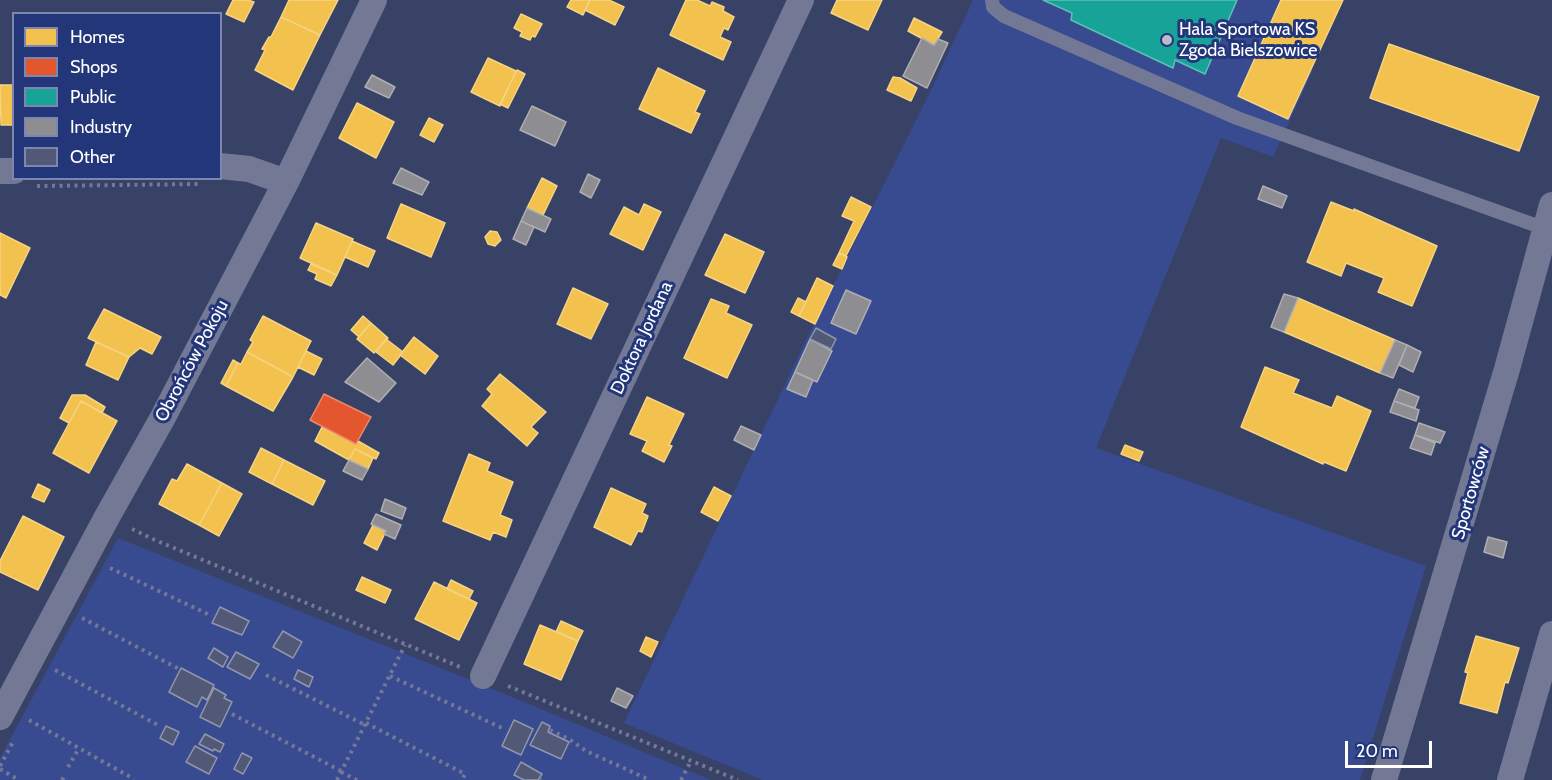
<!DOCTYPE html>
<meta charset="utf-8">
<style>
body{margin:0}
#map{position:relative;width:1552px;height:780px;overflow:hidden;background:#384166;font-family:Cabin,sans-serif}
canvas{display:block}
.legend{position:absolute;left:12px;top:12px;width:210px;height:168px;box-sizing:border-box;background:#24367a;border:2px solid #7c86af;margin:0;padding:8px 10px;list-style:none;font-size:18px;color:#fff}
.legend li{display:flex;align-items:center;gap:12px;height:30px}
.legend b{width:30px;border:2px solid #7c86af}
.scale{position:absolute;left:1345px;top:741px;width:87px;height:27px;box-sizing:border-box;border:3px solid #fff;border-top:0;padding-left:8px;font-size:18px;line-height:21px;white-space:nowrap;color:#fff;-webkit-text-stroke:4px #24367a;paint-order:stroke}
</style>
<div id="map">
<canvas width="1552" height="780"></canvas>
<ul class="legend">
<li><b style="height:16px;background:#f2c14e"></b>Homes</li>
<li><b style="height:16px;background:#e4572e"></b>Shops</li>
<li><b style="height:16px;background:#17a398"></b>Public</li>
<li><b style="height:16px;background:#8d8d92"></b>Industry</li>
<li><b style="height:16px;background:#515976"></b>Other</li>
</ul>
<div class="scale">20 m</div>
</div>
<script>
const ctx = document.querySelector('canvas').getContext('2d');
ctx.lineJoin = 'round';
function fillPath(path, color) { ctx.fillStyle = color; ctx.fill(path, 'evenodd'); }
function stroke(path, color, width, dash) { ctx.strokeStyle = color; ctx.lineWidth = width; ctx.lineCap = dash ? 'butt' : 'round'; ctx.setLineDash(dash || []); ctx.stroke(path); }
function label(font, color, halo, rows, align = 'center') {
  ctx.font = font + ' Cabin,sans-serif'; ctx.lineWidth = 6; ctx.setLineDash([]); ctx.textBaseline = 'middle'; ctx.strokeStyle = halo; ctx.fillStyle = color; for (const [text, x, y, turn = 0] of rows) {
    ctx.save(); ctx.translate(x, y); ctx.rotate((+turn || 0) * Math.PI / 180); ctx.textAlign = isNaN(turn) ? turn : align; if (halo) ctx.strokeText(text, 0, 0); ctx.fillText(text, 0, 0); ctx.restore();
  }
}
fillPath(new Path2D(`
 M973,0H1343L1311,69L1313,70L1273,157L1221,138L1096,448L1426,566L1360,780H763L624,723L807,338L932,88Z
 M118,538L500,692L711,780H0V758Z`), '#384b91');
const homes = new Path2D(`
 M233,0H248L254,2L244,22L226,14Z
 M289,0H338L320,35L281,17Z
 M571,0H590L583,15L567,7Z
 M590,0H609L624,7L615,25L585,10Z
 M686,0H697L710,6L712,2L724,7L723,11L734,17L728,30L724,28L720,37L731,42L723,60L670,35Z
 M837,0H882L868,30L831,13Z
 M1281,0H1343L1288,119L1238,96Z
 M521,14L542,24L535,37L532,36L530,40L520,36L522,32L514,28Z
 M281,17L320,35L293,90L255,70L265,50L262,49L269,37H271Z
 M914,18L942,32L934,45L908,31Z
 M1389,44L1539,97L1519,151L1370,98Z
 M488,58L516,71L500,106L471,92Z
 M658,68L705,91L695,112L700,114L691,133L639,109Z
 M517,70L525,74L508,108L500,104Z
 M893,77L900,78L917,88L911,101L887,90Z
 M0,85H14V125H1Z
 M357,103L394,122L376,158L339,138Z
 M429,118L443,125L434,142L420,135Z
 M542,178L557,186L543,215L527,208Z
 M851,197L871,207L846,256L839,253L854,221L842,216Z
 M1331,202L1354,211V209L1437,246L1412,306L1378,292L1384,278L1346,263L1341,276L1307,262Z
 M401,204L445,223L431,257L387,238Z
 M644,204L661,212L643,250L610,234L624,207L639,215Z
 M316,223L353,239L337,275L300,258Z
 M490,231L497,232L501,240L495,246L488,244L485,237Z
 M0,233L30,248L6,298L0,295Z
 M725,234L764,252L745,293L705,275Z
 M352,241L375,251L368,267L345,257Z
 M839,253L847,257L842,269L833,265Z
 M311,264L337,275L331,286L315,279L317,274L308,270Z
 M817,278L833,286L815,324L799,316Z
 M573,288L608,304L591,339L557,324Z
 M798,298L806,302L799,316L791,312Z
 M1298,298L1395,340L1380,373L1284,332Z
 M711,299L729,306L726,313L752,325L727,378L684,358Z
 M104,309L161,337L152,354L140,348L129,357L88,338Z
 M263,316L311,341L293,377L247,352L253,342L250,340Z
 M363,316L371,323L359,337L351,330Z
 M371,323L388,338L374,353L357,339Z
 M414,337L438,356L425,374L400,355Z
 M386,339L403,352L393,365L376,352Z
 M96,342L129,357L118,380L86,365Z
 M306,351L322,359L314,375L298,367Z
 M247,352L293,377L273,411L226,386L238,363L241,364Z
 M233,360L238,363L226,386L221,383Z
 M1265,367L1299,380L1293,393L1332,408L1337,396L1371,411L1346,471L1324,462L1323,464L1241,427Z
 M500,374L546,412L531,427L538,433L527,446L482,406L492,394L487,389Z
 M72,395H85L105,407L102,413L81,401L69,423L60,418Z
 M647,397L684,414L669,445L672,446L664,462L642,451L647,441L630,434Z
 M81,401L117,421L89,473L53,453Z
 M322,427L356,444L358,441L379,453L376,459L355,449L349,460L315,441Z
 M1125,445L1143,452L1139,461L1121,454Z
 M261,448L284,460L272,484L249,472Z
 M355,449L373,458L368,469L349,460Z
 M469,454L490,463L487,471L513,482L500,515L512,520L506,537L493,532L490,540L443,521Z
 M284,460L325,481L313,505L272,484Z
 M187,464L222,483L199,525L159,504L172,479L177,481Z
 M222,483L242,494L219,536L199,525Z
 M38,484L50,490L44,502L32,497Z
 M714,487L731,496L718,521L701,512Z
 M611,488L646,504L642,513L648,516L642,532L638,531L631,545L594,527Z
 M23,516L64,537L38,590L0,572V561Z
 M373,525L386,531L377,550L364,543Z
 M362,577L391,590L385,603L356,590Z
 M451,580L473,591L469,599L447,589Z
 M434,582L477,603L459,640L415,619Z
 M561,621L583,631L578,641L556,632Z
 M540,625L578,641L561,680L524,664Z
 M1476,636L1519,648L1508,683L1505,682L1497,713L1460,703L1468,673L1465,672Z
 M646,637L658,642L651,657L640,651Z`);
fillPath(homes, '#f2c14e');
stroke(homes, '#f6d483', 1.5);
const shops = new Path2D(`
 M324,394L371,417L356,444L310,420Z`);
fillPath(shops, '#e4572e');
stroke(shops, '#ec896d', 1.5);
const public = new Path2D(`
 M1043,0H1237L1205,74L1175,60L1173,68L1071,20L1072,13Z`);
fillPath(public, '#17a398');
stroke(public, '#5dbfb7', 1.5);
const industry = new Path2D(`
 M922,38L934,45L938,39L948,43L927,88L903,76Z
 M372,75L395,87L389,98L365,87Z
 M532,106L566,122L555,146L520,130Z
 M401,168L429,182L422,195L393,183Z
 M588,174L600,180L591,198L580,192Z
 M1263,186L1287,196L1282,208L1258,199Z
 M527,208L551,219L545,232L521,221Z
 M521,221L534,227L526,245L513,239Z
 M846,290L871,301L856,334L831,323Z
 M1284,294L1298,298L1284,332L1271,327Z
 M810,339L832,351L817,382L795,372Z
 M1395,340L1407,345L1393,378L1380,373Z
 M1407,345L1421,352L1413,372L1399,365Z
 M367,358L396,383L379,402L345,382Z
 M795,372L813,380L806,397L787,389Z
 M1399,389L1419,397L1415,408L1394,401Z
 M1394,401L1419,410L1416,421L1390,412Z
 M1419,423L1445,432L1440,443L1415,435Z
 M741,426L761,435L754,450L734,440Z
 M1415,435L1435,443L1431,455L1410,448Z
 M349,460L368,469L362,480L343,471Z
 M385,499L406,508L402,519L381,511Z
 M376,514L401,525L395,539L384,534L386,531L371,524Z
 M1488,537L1507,542L1503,558L1484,552Z
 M617,688L633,696L626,708L611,701Z`);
fillPath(industry, '#8d8d92');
stroke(industry, '#afafb3', 1.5);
const building = new Path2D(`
 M816,328L836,339L831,349L810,339Z
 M220,607L249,621L242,635L212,623Z
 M283,631L302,642L293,658L273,647Z
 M214,648L228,657L223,667L208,658Z
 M236,652L259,664L250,679L227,667Z
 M181,668L214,685L207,700L202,697L197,707L169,692Z
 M298,670L313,677L309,687L294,679Z
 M214,688L226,695L224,698L232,702L220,727L200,717Z
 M514,720L533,729L521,755L502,746Z
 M542,722L550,726L548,732L569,742L561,759L530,745Z
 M166,726L179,732L173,745L160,738Z
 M205,734L224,744L220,752L214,749L213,751L199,744Z
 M195,746L217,758L209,774L186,762Z
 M242,753L252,758L243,774L234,769Z
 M521,762L542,774L538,780H524L514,775Z`);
fillPath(building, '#515976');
stroke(building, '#9096ac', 1.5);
stroke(new Path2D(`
 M37,186L200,184
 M132,529L155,540L460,667
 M110,568L212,616
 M82,618L179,669
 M55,670L158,725
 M266,675L365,725
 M390,676L502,728
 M508,686L738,780
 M232,714L341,771
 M29,720L134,779
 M366,723L465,774L462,780
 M550,730L569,739L586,751L650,780
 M0,766L14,740
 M68,767L79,748
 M0,769L19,780
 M341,772L357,780
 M540,779L541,780
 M62,780L65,775
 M337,780L405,645
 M681,780L691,761`), '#737995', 4, [3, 4.5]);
stroke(new Path2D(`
 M992,0L993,7L1004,16L1237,118L1546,229`), '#737995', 14);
stroke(new Path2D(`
 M220,166L249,169L286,182
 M0,171H14
 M483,676L801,0
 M0,717L107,517L162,419L286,182L374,0
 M1384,780L1507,369L1552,205
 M1510,780L1552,634`), '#737995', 26);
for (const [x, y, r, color] of [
 [1167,40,6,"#b9bcc9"]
]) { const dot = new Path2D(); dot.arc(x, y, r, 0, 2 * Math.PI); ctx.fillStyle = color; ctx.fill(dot); stroke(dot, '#24367a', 2); }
label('18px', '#fff', '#24367a', [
 ["Hala Sportowa KS",1179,30],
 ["Zgoda Bielszowice",1179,51]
], 'left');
label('18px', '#fff', '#24367a', [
 ["Doktora Jordana",642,338,-65],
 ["Obrońców Pokoju",192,361,-62],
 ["Sportowców",1471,493,-74]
]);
</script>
